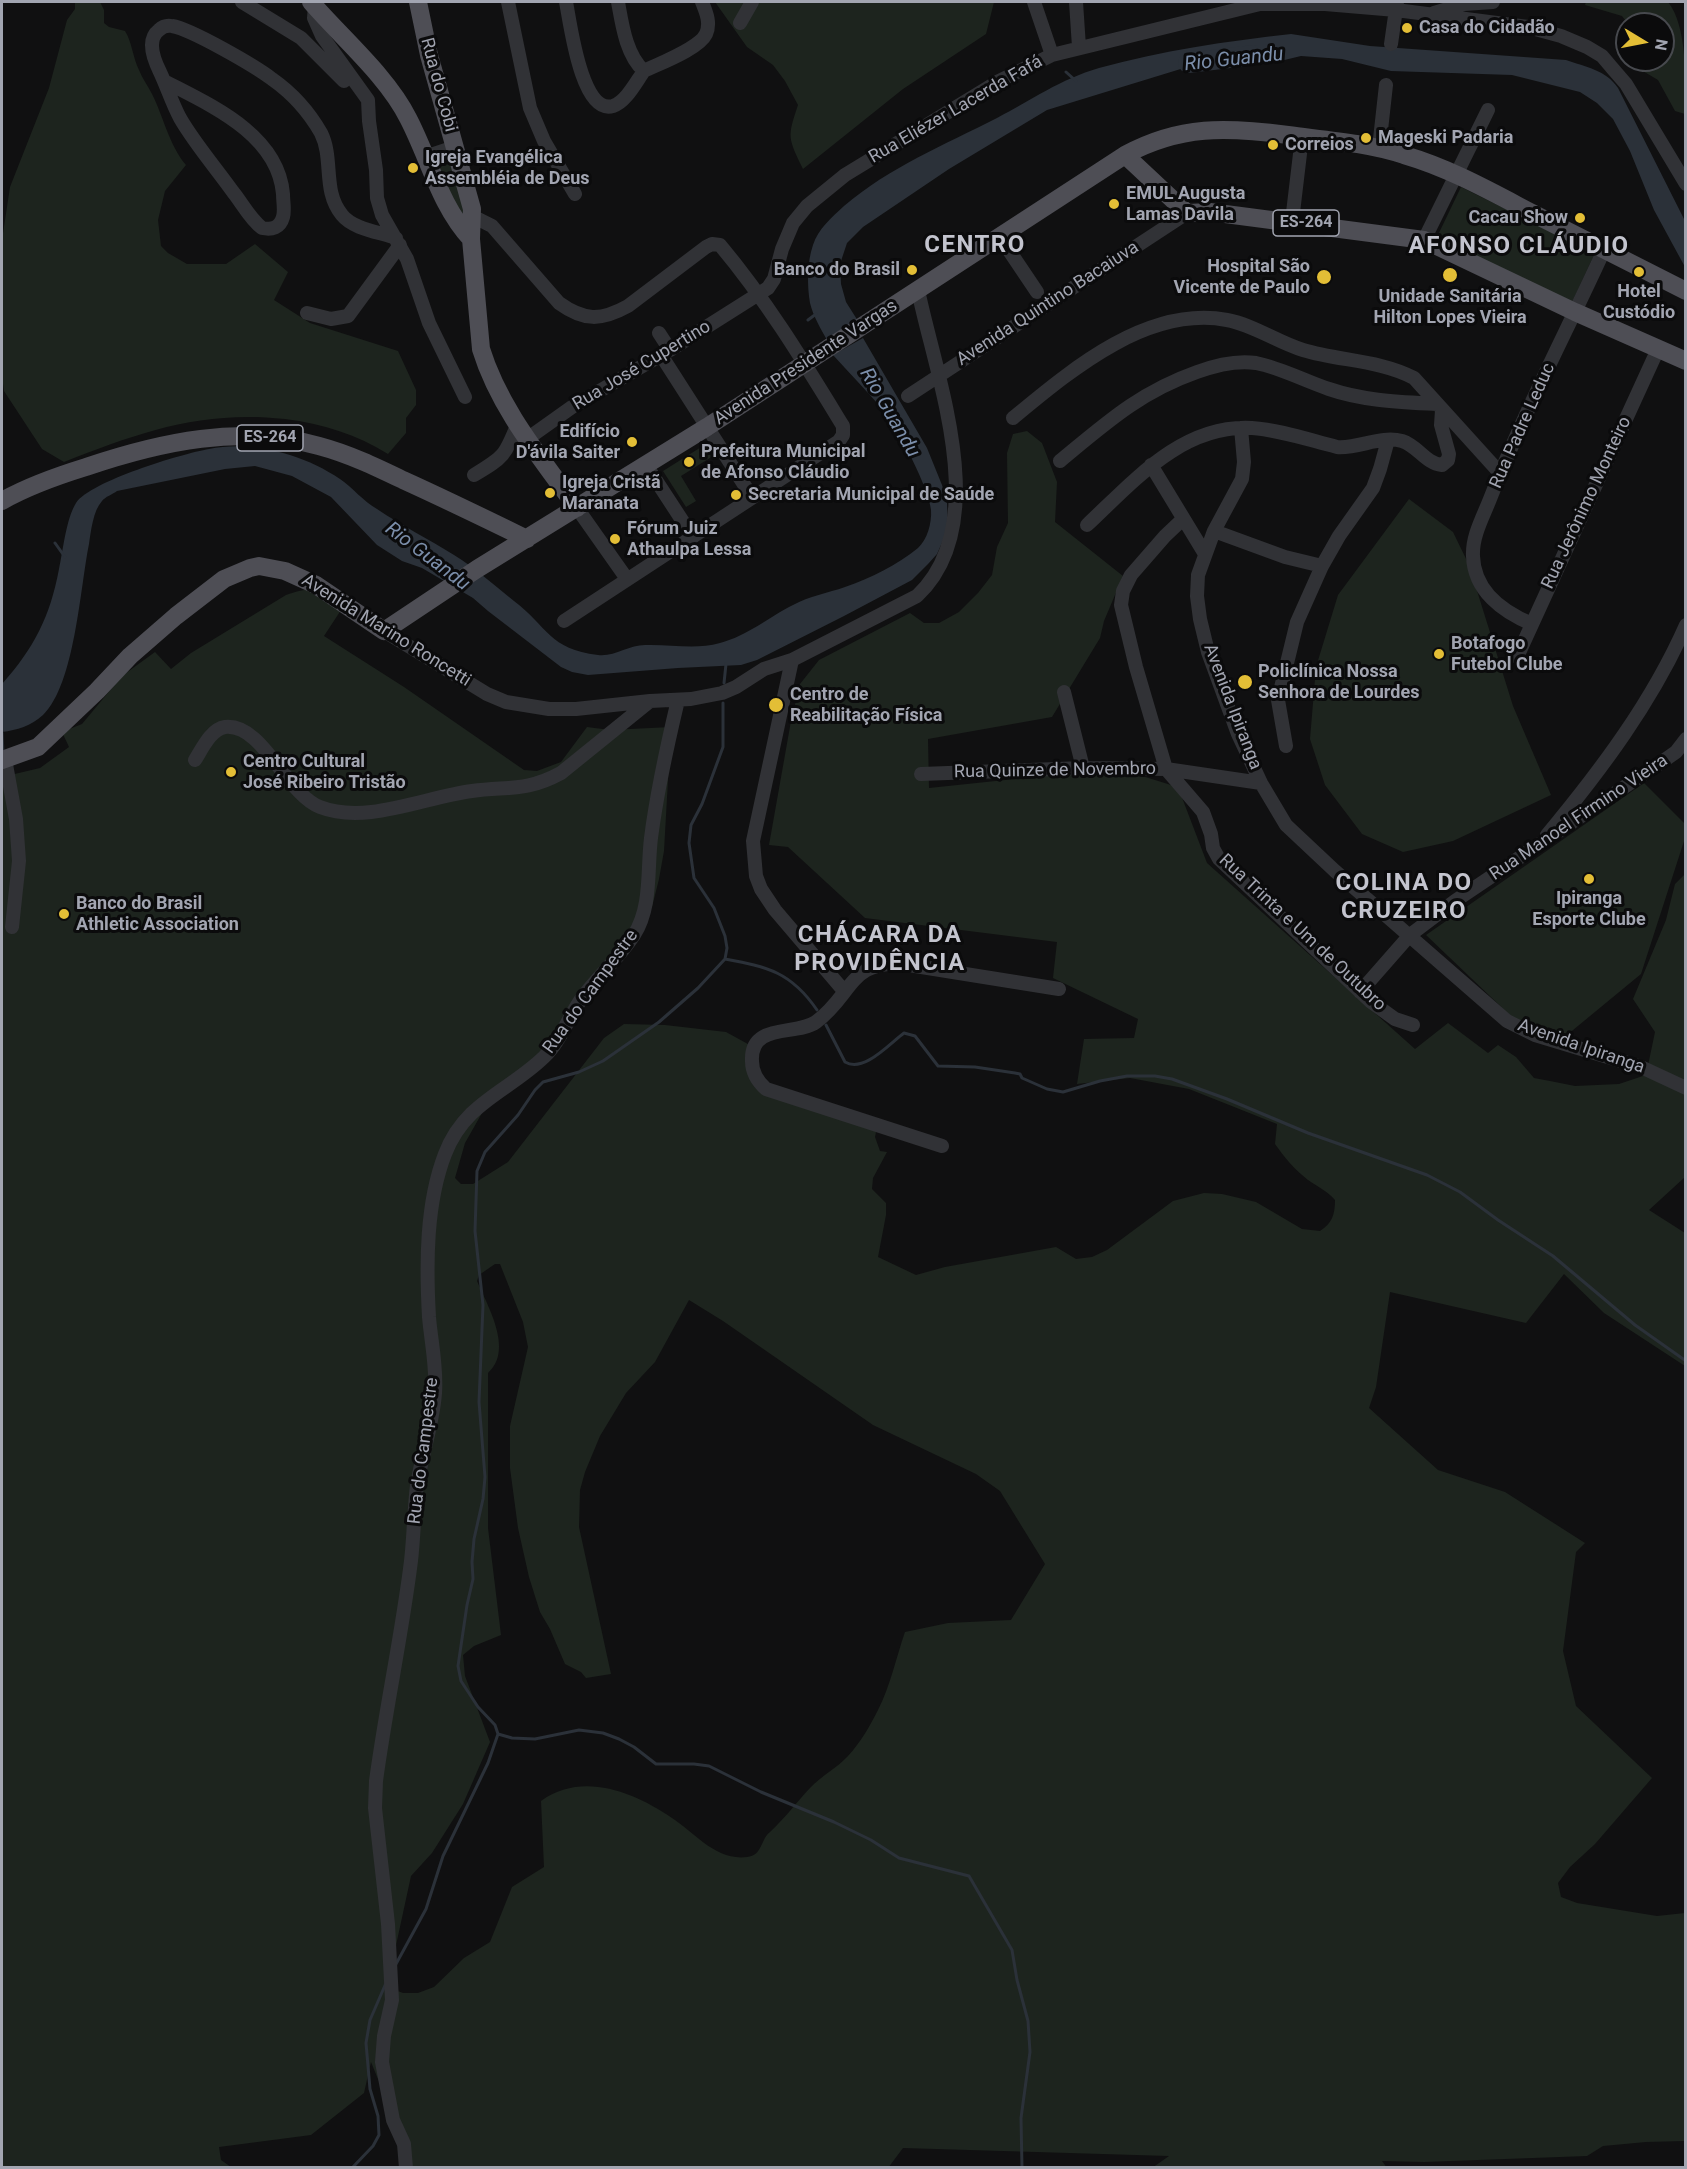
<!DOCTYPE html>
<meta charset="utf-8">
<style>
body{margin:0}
#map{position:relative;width:1687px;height:2169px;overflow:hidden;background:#101011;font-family:Roboto,sans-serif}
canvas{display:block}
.frame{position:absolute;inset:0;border:3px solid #a2a5b1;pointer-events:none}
.north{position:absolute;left:1615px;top:12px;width:60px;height:60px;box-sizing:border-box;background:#0b0b0c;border:2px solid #47494e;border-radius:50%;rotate:100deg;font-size:16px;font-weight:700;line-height:24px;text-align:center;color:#a2a5b1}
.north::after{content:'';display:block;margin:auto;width:21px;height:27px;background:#e3be36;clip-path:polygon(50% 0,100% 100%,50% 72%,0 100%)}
</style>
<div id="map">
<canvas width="1687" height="2169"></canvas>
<div class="frame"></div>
<div class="north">N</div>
</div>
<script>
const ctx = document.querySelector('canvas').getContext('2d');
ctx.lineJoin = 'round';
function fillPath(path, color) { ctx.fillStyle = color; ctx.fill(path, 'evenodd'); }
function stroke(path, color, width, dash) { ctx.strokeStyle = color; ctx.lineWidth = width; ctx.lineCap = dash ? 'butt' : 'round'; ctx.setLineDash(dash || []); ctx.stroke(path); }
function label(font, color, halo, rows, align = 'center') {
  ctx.font = font + ' Roboto,sans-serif'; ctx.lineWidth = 6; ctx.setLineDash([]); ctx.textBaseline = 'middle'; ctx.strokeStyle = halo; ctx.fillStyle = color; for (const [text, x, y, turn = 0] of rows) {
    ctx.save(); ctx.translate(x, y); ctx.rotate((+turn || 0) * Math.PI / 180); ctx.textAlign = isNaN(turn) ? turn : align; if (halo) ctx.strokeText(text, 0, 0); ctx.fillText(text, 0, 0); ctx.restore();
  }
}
fillPath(new Path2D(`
 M75,2H100L104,10V23L109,27L125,31C132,42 133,58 139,70C142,78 148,86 152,94C164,118 169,145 186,165L165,191L158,220L161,246L168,253L187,264H226L255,244L288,272L274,300L310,323L398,351L416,390V405L406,418V433L388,454C356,434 323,424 285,419C202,410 140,432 64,462L42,449L4,391L2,377V240L10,187L49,88L67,20L75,9Z
 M715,2H994L986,34L903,89L803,169C788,138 787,137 798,105L785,81L773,65L747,47Z
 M1586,2H1668C1687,25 1686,80 1685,114L1675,111L1658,80L1636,67L1634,60H1663V24H1628L1622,16L1585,5Z
 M447,157H453L466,223L434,165Z
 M1461,187L1595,253L1572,302L1437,237Z
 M1027,431L1042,443L1057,482L1055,522L1123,576L1104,621L1100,638L1052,717L928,739L929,788L1081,772L1139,775L1171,785L1181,795L1207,863L1415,1049L1448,1023L1488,1053L1498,1045L1516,1057L1534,1078L1550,1081L1575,1086L1619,1084L1646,1075L1655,1032L1633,999L1666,920L1675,884L1685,874V1177L1649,1210L1685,1233V1366L1604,1313L1564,1274L1526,1323L1390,1292L1376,1387L1369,1408L1438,1470L1505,1492L1585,1543L1576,1552L1563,1651L1576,1706L1652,1778L1595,1844L1570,1867L1558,1883L1561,1897L1577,1903L1657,1916L1685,1913V2141L1646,2142L1603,2146L1587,2156L1424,2162L1382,2161L1387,2168H1152L1169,2156L903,2148L888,2168L407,2167L384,2094L371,2062L364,2093L311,2135L219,2147L221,2160L231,2167H2V777L40,768L69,747L62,732L82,724L122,676L155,652L171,669L191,653L286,595C316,584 319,591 343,607L324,636L404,687L524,770L537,771L561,762L587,727L610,730L671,727L664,851L659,879L652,907L636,937L567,1025L482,1113L465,1143L455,1178L461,1184H473L508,1162L604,1038L624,1024L665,1025L726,1032L757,1049L759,1069L771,1088L878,1122L875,1137L880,1151L887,1152L873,1178L872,1189L886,1203V1215L878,1257L916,1275L945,1267L1056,1247L1076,1259L1092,1257L1107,1250L1173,1201L1204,1193L1222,1194L1256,1202L1302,1229L1320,1231C1332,1223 1335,1215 1335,1200C1327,1191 1318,1187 1308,1180C1295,1170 1284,1157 1275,1144L1277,1124L1189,1089L1130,1078L1077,1084L1084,1039L1134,1038L1138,1019L1053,978L1057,942L865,918L788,847L769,845L791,721L800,684L819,660L910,613L924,623H939L959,612L978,593L992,575L997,547L1008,523L1007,453L1013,434ZM495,1264H500L523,1322L528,1347L510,1426V1468L518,1528L529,1577L540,1612L550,1629L565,1664L581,1672L586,1678L611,1674L579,1527L580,1490L585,1472L600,1436L626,1393L655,1362L689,1300L723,1321L873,1425L976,1474L1000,1491L1045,1564L1011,1620L948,1623L905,1632C896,1658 890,1687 878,1710C870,1726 860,1743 848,1756C837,1768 821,1776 810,1788C796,1803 785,1818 770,1832C760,1840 763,1855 747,1857C716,1861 695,1833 672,1818C634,1792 582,1771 541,1801L544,1867L512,1887L490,1942L464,1958L434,1987L418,1993H403L387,1987L411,1876L432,1853L463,1804L490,1742L465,1676L463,1655L474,1646L501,1635L488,1528V1373C514,1350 488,1307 477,1281L479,1275Z
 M706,444L713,456L681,476L696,501L686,507L663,471Z
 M1409,499L1453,532L1469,565L1513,706L1551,795L1453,841L1403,852L1362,834L1325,785L1310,739L1316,667L1338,595Z
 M1644,783L1685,824V838L1641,974L1567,1035L1515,1020L1426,935Z`), '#1d241e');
fillPath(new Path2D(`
 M1291,34L1370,46L1566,60C1586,67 1606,70 1618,88L1685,221V267L1654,210L1630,151L1613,119L1597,103L1580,92L1512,75L1391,71L1342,59L1301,56L1272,63L1223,56L1047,110L949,169L863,227L847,243L840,264L841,284L846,302L858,321L827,340C821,329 813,316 810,303C807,285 807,262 813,245C818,229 832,217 844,206C890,167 944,145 997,118C1031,100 1061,79 1099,68C1161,51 1227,41 1291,34Z
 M863,338L927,448L942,485L947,503L948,529L937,554L928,564L912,580L844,616L757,660L741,665L678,668L588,675L572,672L561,667L488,611L473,598L422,568L402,561L377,545L331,497L292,476L255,466L225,469L117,491C113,494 105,497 102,501C93,511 91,531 89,544C80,588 75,684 43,715C31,726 17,730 2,732V684C34,648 50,617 59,569C63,551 66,519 76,503C91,481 181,454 209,449C252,440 303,454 340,479C353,488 363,501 377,509C402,526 429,539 454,555C475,568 495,586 514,601C548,627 549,649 598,655C614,657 629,645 645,645C670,644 695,650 720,643C747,636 769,617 793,605C809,596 828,593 845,587C871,578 897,565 918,548C927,540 932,523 931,510C929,488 898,429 884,411C868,392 850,374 833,355Z`), '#2b3139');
stroke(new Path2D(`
 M1066,72L1076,81
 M808,320L816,314
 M55,543L65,557
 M724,683L726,664
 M2,733L3,753
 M725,959C768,967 791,972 817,1010
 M826,1025L845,1062C864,1073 889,1044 904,1033L915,1036L938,1066L975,1067L1015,1073L1020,1074L1022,1078L1047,1089L1063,1092L1100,1081L1127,1076H1155L1172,1079L1227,1099L1308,1133L1427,1175L1460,1192L1498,1220L1553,1256L1635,1325L1686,1361
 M498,1734L512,1738L535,1739L579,1730L603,1733L619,1739L634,1747L656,1764H694L709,1766L761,1792L834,1822L871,1840L899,1858L969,1876L1012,1950L1017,1980L1028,2021L1030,2052L1021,2118L1022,2168
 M396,1964L426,1909L443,1856L488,1763L498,1734L495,1725L478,1707L461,1681L458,1666L467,1605L473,1579L472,1562L474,1539L483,1499L485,1477L479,1402L483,1305L475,1231L477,1171L485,1152L518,1115L535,1090L543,1082L579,1072L603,1061L659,1022L698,988L725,959L727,948L725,936L714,908L694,878L689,843L691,825L702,804L723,747V703
 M352,2168L373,2146L379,2135L378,2116L370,2089L366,2043L370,2020L386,1983`), '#2b3139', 3);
stroke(new Path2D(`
 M1188,63L1254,55`), '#2b3139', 20);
stroke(new Path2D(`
 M242,2L301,38L344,81
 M508,2L530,108L544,141L575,194
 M566,2C570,21 581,115 613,106C626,102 636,82 644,71
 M618,2C622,24 626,55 644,71
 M1034,2L1052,55
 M1076,2L1079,47
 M315,6L314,18L322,36L368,100L369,121L376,170L377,198L382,215L407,259L429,323L465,397
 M1434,13L1464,4L1493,2
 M740,23L752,2
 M1391,44L1397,2
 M644,71C658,64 699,49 706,34C711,23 706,12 702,2
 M164,81C210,105 278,134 283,194C283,202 285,210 283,217C280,228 272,230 262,228C250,219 242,203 233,192C216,168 195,144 180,118C172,103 167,87 160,72C154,60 146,40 159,30C162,27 167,25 172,26C191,29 255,66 272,79C292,93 309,112 321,133C334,159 322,191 342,215C353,229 379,232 396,238
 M1379,148L1386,85
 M425,157L455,147
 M472,216L492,226L559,303C584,321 601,321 628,306L706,247L712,244L720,245C767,301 805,364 843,426V435L839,441L564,621
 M1292,221L1302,137
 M1000,237L1037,292
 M1424,240L1488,110
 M307,313L331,319L348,316L400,245
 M659,333L670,350
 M661,355L752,497
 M908,396L1187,213
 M1013,418C1070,371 1147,305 1227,320C1254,325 1277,342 1303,350C1339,361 1380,360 1414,378L1500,473
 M1241,428L1244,462L1242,479L1214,531L1198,575L1197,596L1200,619L1208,652L1238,734L1261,783L1286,825L1335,871L1507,1021L1535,1035L1641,1067L1686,1088
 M527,439L572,407L670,350L768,288L774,279L782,249L793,223L807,206L845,175L999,81L1052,55L1260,4H1325L1396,10L1528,27L1561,36L1587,47L1602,56L1613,69L1626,84L1686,184
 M1060,461C1106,423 1140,392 1197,372C1216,365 1236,360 1256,363C1281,368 1305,381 1329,389C1364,401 1401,402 1437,404
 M646,465L693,537
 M1151,465L1205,554
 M474,475C504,457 505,456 518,423
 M577,508L627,579
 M1183,519L1165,536L1131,575L1123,591L1121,605L1136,667L1166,769L1203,812L1211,834L1213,848L1219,859L1370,1001L1395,1019L1413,1025
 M1087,525C1133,482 1182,424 1252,428C1280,430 1309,440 1337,447C1358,449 1381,435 1402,441C1418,446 1425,463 1442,465L1448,460L1449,454L1441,425L1442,410
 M1214,531L1285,557L1322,566
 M1532,624C1503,612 1474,591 1473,556C1472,536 1483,517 1490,499C1523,414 1566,333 1604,250
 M384,631L487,694L506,702L549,709H576L650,701L691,699L722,693L736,687L764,669L792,660L917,596C994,524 936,378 918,290
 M1517,657L1658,349
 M792,660L753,841L756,876L761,889L775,910L844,991
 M1064,692L1083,768
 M1286,746L1278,700L1297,622L1322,566L1339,536L1373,488L1380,469L1388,440
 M5,759L16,819L19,861L12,927
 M195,760C202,749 211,729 225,727C263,723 286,794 320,807C366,825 425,797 472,791C508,786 526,792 561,773L650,701
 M921,774L1083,768L1166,769L1261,783
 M1547,835C1601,770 1652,702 1686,625
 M1360,992L1410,935L1455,901L1666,759L1676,752L1686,739
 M942,1146L766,1089C757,1081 752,1073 752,1061C750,1022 797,1036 816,1022C854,994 849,957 909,965L1059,989
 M406,2168L404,2144L393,2120L382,2062L384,2036L392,2000L388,1924L375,1808L376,1781C386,1707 402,1634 411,1561C414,1535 414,1510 417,1485C422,1454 433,1423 435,1393C437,1367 431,1341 429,1317C426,1264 426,1203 445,1154C465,1102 508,1092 544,1057C561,1041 568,1017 582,998C598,976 619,958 634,935C652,907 647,870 651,838C657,791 667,746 678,700`), '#313236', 14);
stroke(new Path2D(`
 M311,2C342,38 387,76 408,118C429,158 440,206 471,239
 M418,2L429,55L472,209L471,239L481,349C499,408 541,458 577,508
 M1125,155L1187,213L1210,212L1424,240L1575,312L1686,361
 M2,501C28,486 57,476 86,467C160,442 241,424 319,446C349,454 376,467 403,480C445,499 486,519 527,539
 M2,760L38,747L97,691L130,656L176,616L224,579L250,568L259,566L285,571L316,585L384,631L477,569L707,427L1125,155C1180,125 1227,127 1288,135C1326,140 1367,143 1404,155C1449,168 1490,191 1532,213C1583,239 1634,265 1686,291`), '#4e4e55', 18);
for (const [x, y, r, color] of [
 [1407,28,6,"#e3be36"],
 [1366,138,6,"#e3be36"],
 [1273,145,6,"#e3be36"],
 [413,168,6,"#e3be36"],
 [1114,204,6,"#e3be36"],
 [1580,218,6,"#e3be36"],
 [912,270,6,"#e3be36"],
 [1639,272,6,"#e3be36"],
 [1450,275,8,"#e3be36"],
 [1324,277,8,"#e3be36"],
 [632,442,6,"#e3be36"],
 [689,462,6,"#e3be36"],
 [550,493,6,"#e3be36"],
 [736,495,6,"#e3be36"],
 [615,539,6,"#e3be36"],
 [1439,654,6,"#e3be36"],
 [1245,682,8,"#e3be36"],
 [776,705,8,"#e3be36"],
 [231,772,6,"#e3be36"],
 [1589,879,6,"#e3be36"],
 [64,914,6,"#e3be36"]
]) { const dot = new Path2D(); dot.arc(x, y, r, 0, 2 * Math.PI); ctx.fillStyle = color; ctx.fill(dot); stroke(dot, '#0b0b0c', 2); }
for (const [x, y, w] of [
 [1306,223,66],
 [270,438,66]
]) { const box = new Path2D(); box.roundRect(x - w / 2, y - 13, w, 26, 4.5); ctx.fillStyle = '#0b0b0c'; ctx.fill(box); stroke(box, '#a2a5b1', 1.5); }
label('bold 16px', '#a2a5b1', null, [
 ["ES-264",1306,223],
 ["ES-264",270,438]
]);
label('bold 18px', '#a2a5b1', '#0b0b0c', [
 ["Casa do Cidadão",1419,28],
 ["Mageski Padaria",1378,138],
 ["Correios",1285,145],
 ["Igreja Evangélica",425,158],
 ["Assembléia de Deus",425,179],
 ["EMUL Augusta",1126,194],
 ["Lamas Davila",1126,215],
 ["Cacau Show",1568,218,"right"],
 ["Hospital São",1310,267,"right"],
 ["Vicente de Paulo",1310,288,"right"],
 ["Banco do Brasil",900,270,"right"],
 ["Hotel",1639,292,"center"],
 ["Custódio",1639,313,"center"],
 ["Unidade Sanitária",1450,297,"center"],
 ["Hilton Lopes Vieira",1450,318,"center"],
 ["Edifício",620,432,"right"],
 ["D'ávila Saiter",620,453,"right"],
 ["Prefeitura Municipal",701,452],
 ["de Afonso Cláudio",701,473],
 ["Igreja Cristã",562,483],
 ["Maranata",562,504],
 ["Secretaria Municipal de Saúde",748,495],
 ["Fórum Juiz",627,529],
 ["Athaulpa Lessa",627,550],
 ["Botafogo",1451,644],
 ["Futebol Clube",1451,665],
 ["Policlínica Nossa",1258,672],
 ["Senhora de Lourdes",1258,693],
 ["Centro de",790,695],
 ["Reabilitação Física",790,716],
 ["Centro Cultural",243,762],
 ["José Ribeiro Tristão",243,783],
 ["Ipiranga",1589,899,"center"],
 ["Esporte Clube",1589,920,"center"],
 ["Banco do Brasil",76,904],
 ["Athletic Association",76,925]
], 'left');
label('18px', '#a2a5b1', '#0b0b0c', [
 ["Rua do Cobi",438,85,75],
 ["Rua Eliézer Lacerda Fafá",956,110,-30],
 ["Avenida Quintino Bacaiuva",1048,304,-33],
 ["Avenida Presidente Vargas",806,363,-33],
 ["Rua José Cupertino",642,366,-31],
 ["Rua Padre Leduc",1523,426,-66],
 ["Rua Jerônimo Monteiro",1587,503,-65],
 ["Avenida Marino Roncetti",386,631,32],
 ["Avenida Ipiranga",1232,707,69],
 ["Rua Quinze de Novembro",1055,771,-1],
 ["Rua Manoel Firmino Vieira",1579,818,-34],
 ["Rua Trinta e Um de Outubro",1302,933,43],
 ["Rua do Campestre",591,992,-54],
 ["Avenida Ipiranga",1581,1047,19],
 ["Rua do Campestre",424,1451,-83]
]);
label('italic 20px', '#7b8eaa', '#0b0b0c', [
 ["Rio Guandu",1234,60,-6],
 ["Rio Guandu",889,413,60],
 ["Rio Guandu",427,557,37]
]);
ctx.letterSpacing = '1.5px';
label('bold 24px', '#c3c4ce', '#0b0b0c', [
 ["CENTRO",975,246],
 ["AFONSO CLÁUDIO",1519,247],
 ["COLINA DO",1404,884],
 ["CRUZEIRO",1404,912],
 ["CHÁCARA DA",880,936],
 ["PROVIDÊNCIA",880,964]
]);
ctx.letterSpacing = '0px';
</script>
